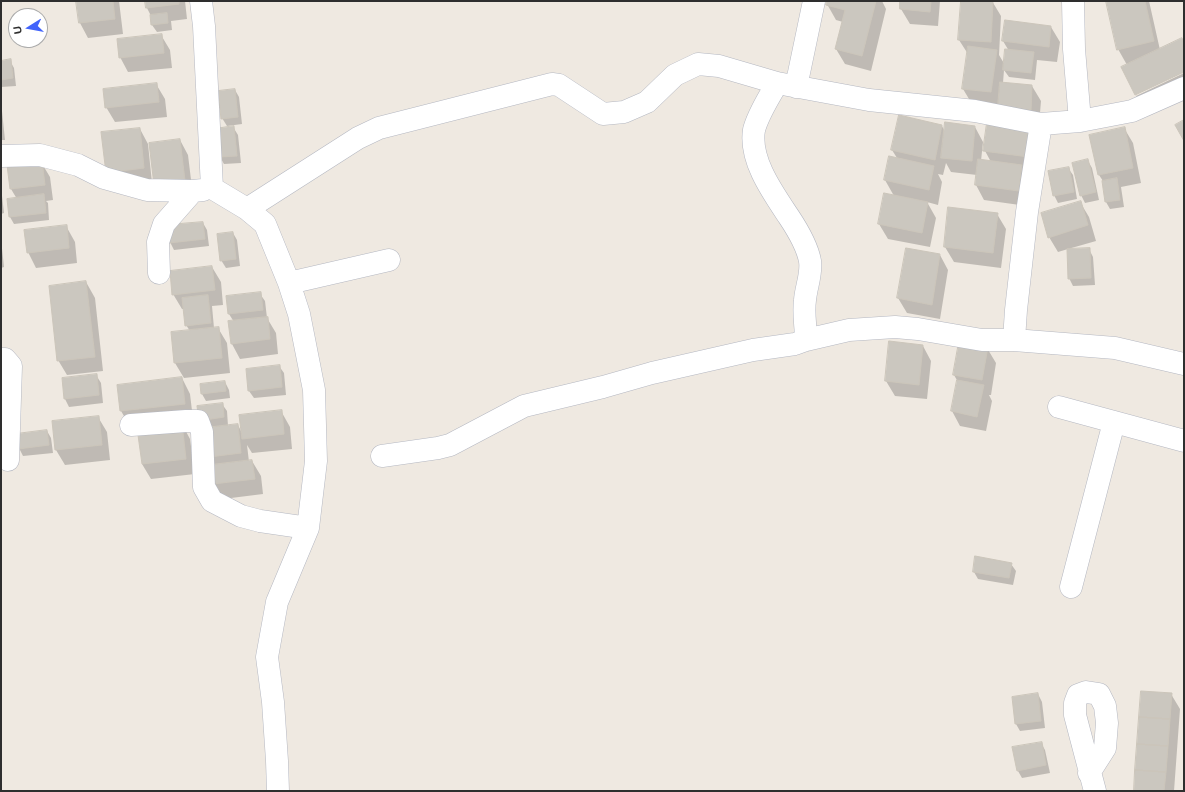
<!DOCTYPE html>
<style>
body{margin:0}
#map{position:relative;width:1185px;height:792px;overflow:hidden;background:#efe9e1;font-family:Arial,sans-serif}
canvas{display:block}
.frame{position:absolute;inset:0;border:2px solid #2e2e2e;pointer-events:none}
.north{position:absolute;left:8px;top:8px;width:40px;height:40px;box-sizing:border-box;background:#fff;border:1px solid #ababab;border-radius:50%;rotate:259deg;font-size:11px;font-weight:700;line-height:16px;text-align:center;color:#2e2e2e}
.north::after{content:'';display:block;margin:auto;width:14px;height:18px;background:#4264fb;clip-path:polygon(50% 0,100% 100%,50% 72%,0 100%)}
</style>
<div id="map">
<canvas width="1185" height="792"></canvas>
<div class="frame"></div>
<div class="north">U</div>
</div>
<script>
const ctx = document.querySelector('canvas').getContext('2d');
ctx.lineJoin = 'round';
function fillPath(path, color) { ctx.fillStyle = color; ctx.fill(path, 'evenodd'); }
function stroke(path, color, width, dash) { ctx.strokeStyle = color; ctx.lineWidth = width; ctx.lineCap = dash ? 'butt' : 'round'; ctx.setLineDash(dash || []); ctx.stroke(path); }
fillPath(new Path2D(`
 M77,1H119L123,34L88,38L80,23Z
 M146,1H185L187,19L171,21L172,30L157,32L152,25L151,16L147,8Z
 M828,1H882L886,9L871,71L845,64L836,49L843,22L836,20L827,4Z
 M901,1H940L938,26L910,24L901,9Z
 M962,1H992L1001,16L999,55L1005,65L1009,51L1003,41L1051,27L1060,42L1057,62L1037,60L1035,80L1009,77L1004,70L1003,83L1032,86L1041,101L1039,125L972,104L963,89L968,54L959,40Z
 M1107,1H1149L1160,50L1184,44V71L1127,65L1118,49Z
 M161,35L170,50L172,68L128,72L120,57Z
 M10,61L14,68L16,86L1,87V62Z
 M1184,73V91L1144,110L1136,96Z
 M156,84L165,99L167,117L115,122L106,107Z
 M235,90L239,97L242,124L227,126L222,118Z
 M1,108L2,111L5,140H1Z
 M899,116L942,126L945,132L975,127L983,142L981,161L991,162L984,149L1033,131L1027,206L984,200L976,185L977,175L951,172L946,163L943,175L938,174L942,182L938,205L927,202L936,218L930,247L888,239L879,224L894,196L885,180L897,158L892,150Z
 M233,127L238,135L241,163L224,164L220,157Z
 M1124,128L1133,143L1141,183L1121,187L1124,207L1110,209L1106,202L1103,181L1099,175L1091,135Z
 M140,129L148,144L152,183L107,172Z
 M180,140L188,155L193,196L164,200Z
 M1088,161L1092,168L1099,200L1085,203L1081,195Z
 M41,162L50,177L53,200L46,201L48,203L49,220L14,224L10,217L17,199L11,189Z
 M1068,168L1073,175L1077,199L1058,203L1054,195Z
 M1,187L4,213L1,214Z
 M1080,202L1089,217L1096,241L1068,249H1089L1093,257L1095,285L1073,286L1069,278L1068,249L1058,252L1049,237Z
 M997,214L1006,229L1001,268L954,262L945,247Z
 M203,223L207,230L209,246L174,250L170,242Z
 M66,226L75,242L77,263L36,268L28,252Z
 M233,233L237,240L240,266L226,268L221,260Z
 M1,239L4,267L1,268Z
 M940,255L948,270L940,319L907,313L898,298Z
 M212,267L221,282L223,305L212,306L214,328H218L227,343L230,373L184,378L175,363L190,331L186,325L184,309H182L173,294Z
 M86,282L95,298L103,371L67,375L58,360Z
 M260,294L265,301L267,318L276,333L278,354L240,359L232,344L234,322L229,314Z
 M923,346L931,361L927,399L895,396L886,381Z
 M987,348L996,363L991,395H989L992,401L986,431L960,426L952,411L958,382L954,375Z
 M279,366L284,373L286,395L254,398L249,391L247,369Z
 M96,375L101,383L103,403L69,407L65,399L63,379Z
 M182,378L190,394L193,419L130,426L121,411L118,386Z
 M225,382L229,390L230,398L206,401L202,394Z
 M222,404L227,411L228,426L238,425L242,433L281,411L290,427L292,449L252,453L247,445L249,462L252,461L261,476L263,494L223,499L214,484L215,466L210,457L200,420Z
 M98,417L107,432L110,460L65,465L56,450L54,422Z
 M182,424L190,439L195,474L151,479L142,464Z
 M47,431L51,438L53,453L23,456L19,448Z
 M1011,564L1016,571L1013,585L978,579L974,572Z
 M1038,694L1042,702L1045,728L1020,731L1016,724L1013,697Z
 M1171,694L1180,709L1174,791H1135Z
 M1041,743L1045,750L1050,773L1022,778L1018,771Z`), '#0003');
const building = new Path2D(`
 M76,1H113L115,19L79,23Z
 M145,1H179V4L146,8Z
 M827,1H876L862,56L835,49L845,10L826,5Z
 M900,1H931L930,12L900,9Z
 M961,1H993L991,42L958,40Z
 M1106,1H1145L1154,41L1117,50Z
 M167,13L168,23L151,25L150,15Z
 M1005,20L1051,26L1049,47L1002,41Z
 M162,34L164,53L119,58L117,39Z
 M1182,38L1184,43V72L1135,95L1121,67Z
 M968,46L997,50L991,92L962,89Z
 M1005,49L1034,52L1031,73L1003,70Z
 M11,59L13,78L1,80V61Z
 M1000,82L1032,85L1031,110L998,107Z
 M157,83L159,102L105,108L103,89Z
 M235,89L238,117L221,119L218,91Z
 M899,115L942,125L935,160L891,150Z
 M1184,120V141L1175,125Z
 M945,122L975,126L972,161L941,158Z
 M987,123L1033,130L1029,157L983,151Z
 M234,126L237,156L219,157L215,129Z
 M1125,127L1133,168L1098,175L1089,135Z
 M140,128L144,168L106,173L101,132Z
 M180,139L185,181L154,185L149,143Z
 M889,156L934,166L929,190L884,180Z
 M978,159L1022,165L1019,191L975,185Z
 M1088,159L1096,192L1080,196L1072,163Z
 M42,161L45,185L10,189L7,165Z
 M1069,167L1074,192L1053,196L1048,171Z
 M1117,178L1120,200L1105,202L1102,181Z
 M884,193L928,202L922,233L878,224Z
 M44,194L46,213L9,217L7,199Z
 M1081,201L1088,225L1048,238L1041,213Z
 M948,207L998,213L993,253L944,247Z
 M203,222L205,239L169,243L167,225Z
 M67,225L69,248L27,253L24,230Z
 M233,232L236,259L220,261L217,234Z
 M906,248L940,254L932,305L897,298Z
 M1090,248L1091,278L1068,279L1067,249Z
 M212,266L215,290L172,295L170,271Z
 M86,281L95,357L57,361L49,286Z
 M261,292L263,310L228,314L226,296Z
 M208,295L211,323L185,326L182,298Z
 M268,317L270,339L231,344L228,321Z
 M219,327L222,358L174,363L171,332Z
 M889,341L923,345L919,385L885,381Z
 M959,342L988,347L982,380L953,375Z
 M280,365L282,387L248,391L246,369Z
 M97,374L99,395L64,399L62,378Z
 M182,377L185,404L120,411L117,385Z
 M957,380L984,385L977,417L951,411Z
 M225,381L226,391L201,394L200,384Z
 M223,403L224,417L199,421L197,406Z
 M282,410L284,434L242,439L239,415Z
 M99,416L102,445L55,450L52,421Z
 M182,423L186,459L142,464L137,428Z
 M238,424L241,453L209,457L205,428Z
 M47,430L49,445L18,449L16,434Z
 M252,460L255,479L213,484L211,465Z
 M975,556L1012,563L1009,578L973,572Z
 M1141,691L1172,693L1170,719L1139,717Z
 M1038,693L1041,721L1015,724L1012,697Z
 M1139,717L1170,719L1168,746L1137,744Z
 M1042,742L1046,765L1017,771L1012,747Z
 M1137,744L1168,746L1166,772L1135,770Z
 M1135,770L1166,772L1164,791H1134Z`);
fillPath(building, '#cbc7bf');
stroke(building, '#cbc5ba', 1);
const minor = new Path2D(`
 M201,1L204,26L212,188L247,209L265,224L289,283L299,314L314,390L316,461L308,528L277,602L267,657L273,702L277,761L278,791
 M1073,1L1074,49L1080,121
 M777,83C769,98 758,114 754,130C749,160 773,193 789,217C797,229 807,245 810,261C812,274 806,287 805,300C803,313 806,327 806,340
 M796,87L814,1
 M1,156L40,155L78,165L104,178L147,190L193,191
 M247,209L358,138L379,128L552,84L559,85L603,114L624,112L647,102L675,75L698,64L719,66L777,83L869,100L975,111L1041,124L1080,121L1132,111L1184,88
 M159,273L158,242L164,224L193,191L203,190
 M289,283L389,260
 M1014,340L1016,310L1027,212L1041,124
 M1,359H5L11,366L8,460
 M1059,407L1184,441
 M131,425L186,421H198L202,432L204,487L212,501L241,516L260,521L308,528
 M382,456L438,448L450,445L524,406L603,387L652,373L753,350L795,344L806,340L849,330L895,327L918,329L982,340H1014L1115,348L1184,364
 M1071,587L1114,422
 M1089,773L1105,748L1107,723L1105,706L1099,694L1086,692L1078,695L1075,703V715L1095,791`);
stroke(minor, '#b4b7c1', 23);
stroke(minor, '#fff', 22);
</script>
